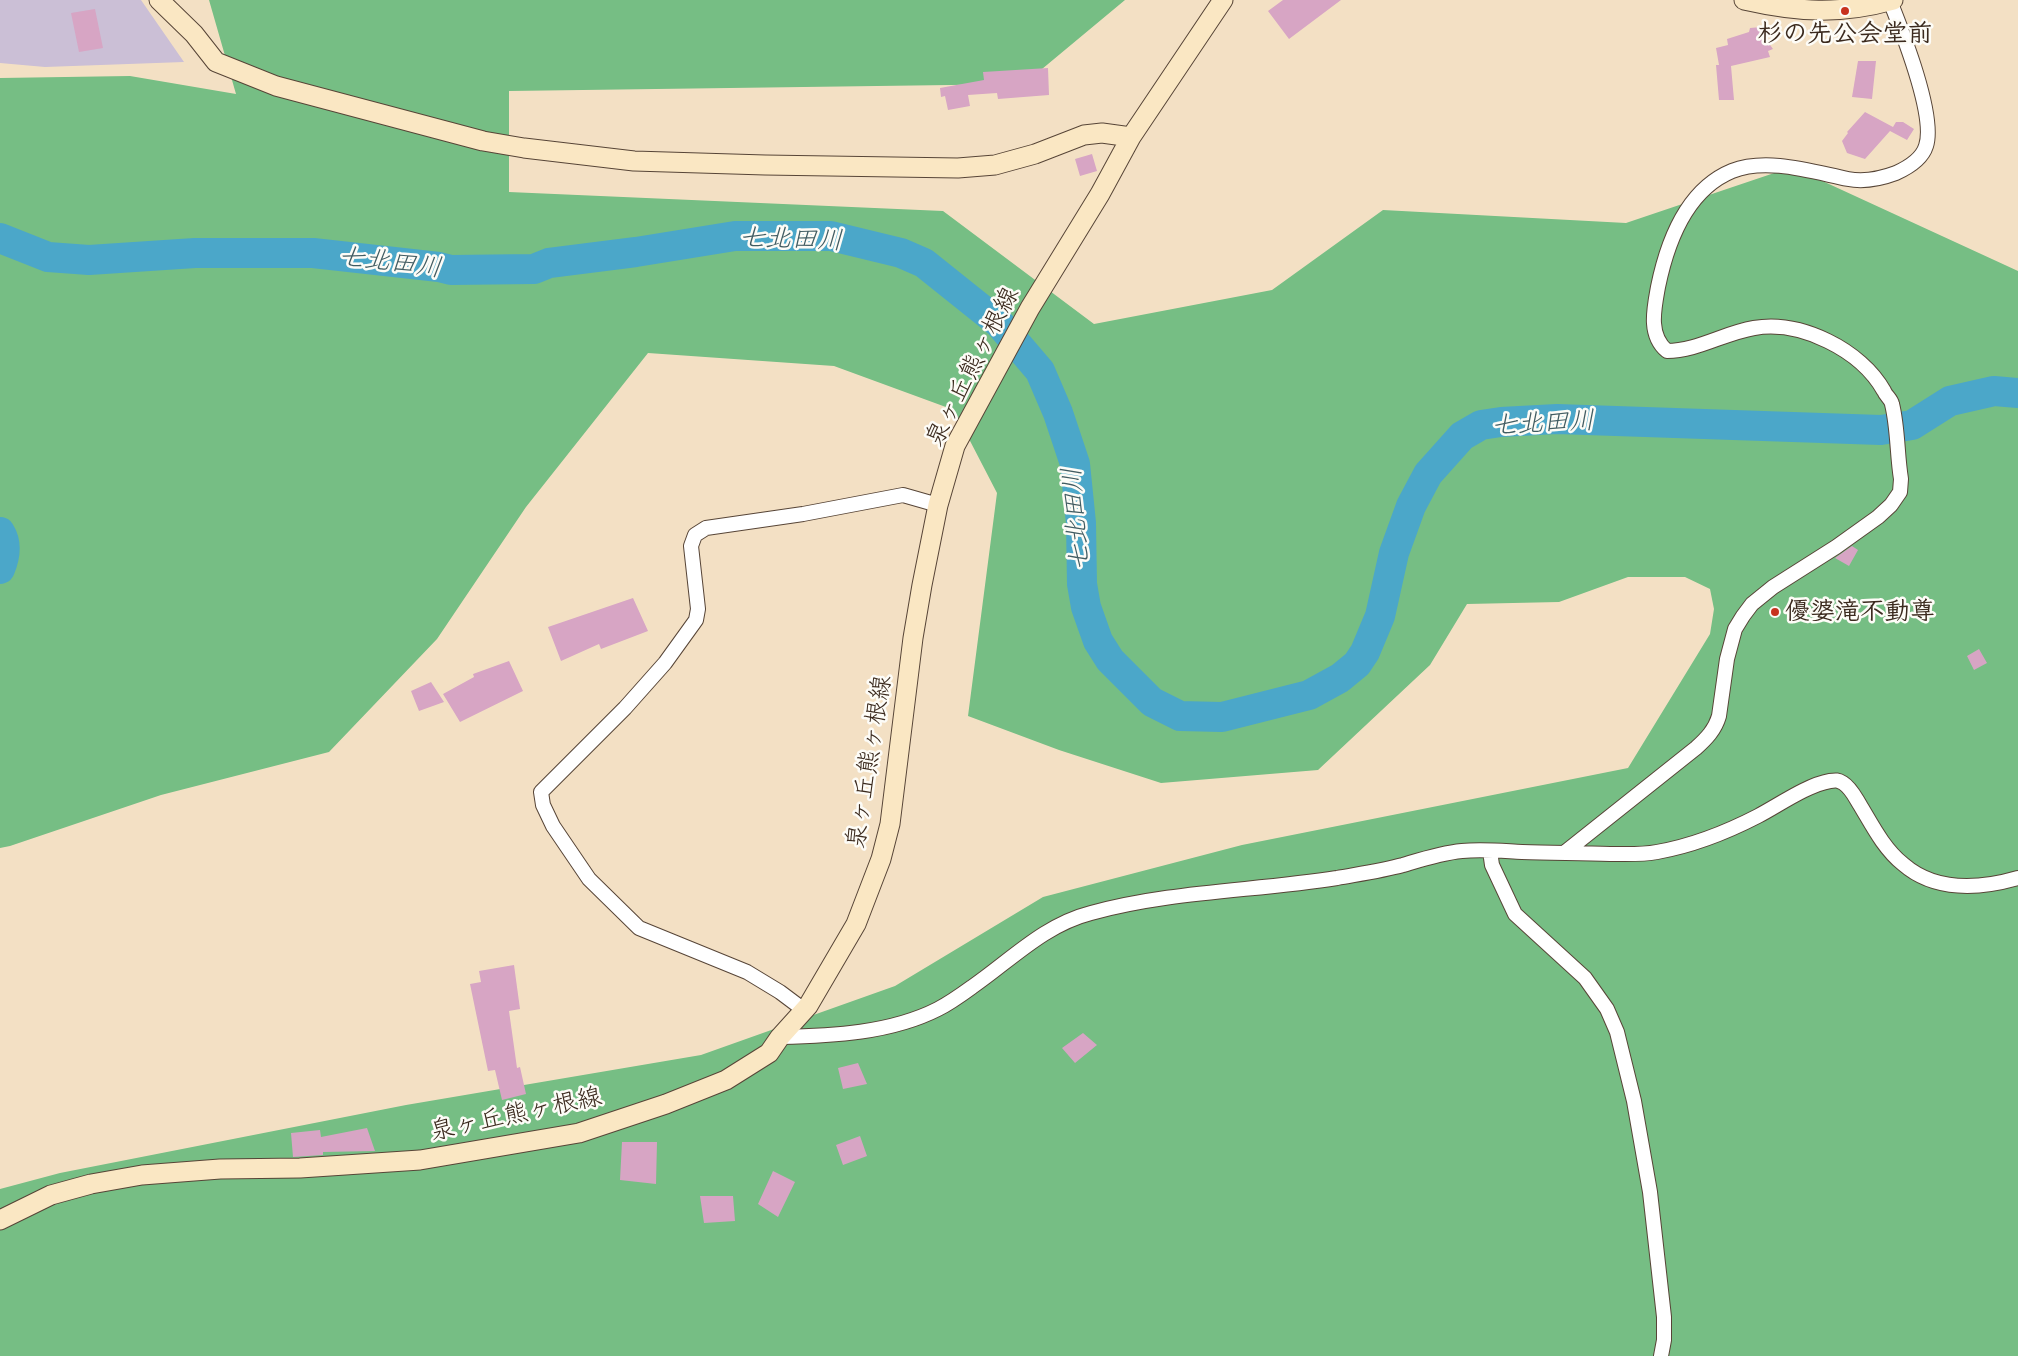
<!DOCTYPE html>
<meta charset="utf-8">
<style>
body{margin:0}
canvas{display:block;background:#f3e0c4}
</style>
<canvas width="2018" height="1356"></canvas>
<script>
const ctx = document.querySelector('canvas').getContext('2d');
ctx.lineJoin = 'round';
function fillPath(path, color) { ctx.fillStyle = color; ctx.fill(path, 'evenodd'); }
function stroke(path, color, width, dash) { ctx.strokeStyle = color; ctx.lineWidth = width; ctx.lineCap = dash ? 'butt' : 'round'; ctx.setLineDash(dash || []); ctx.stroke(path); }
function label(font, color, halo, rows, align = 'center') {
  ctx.font = font + ' Caveat,"Klee One",sans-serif'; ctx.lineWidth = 5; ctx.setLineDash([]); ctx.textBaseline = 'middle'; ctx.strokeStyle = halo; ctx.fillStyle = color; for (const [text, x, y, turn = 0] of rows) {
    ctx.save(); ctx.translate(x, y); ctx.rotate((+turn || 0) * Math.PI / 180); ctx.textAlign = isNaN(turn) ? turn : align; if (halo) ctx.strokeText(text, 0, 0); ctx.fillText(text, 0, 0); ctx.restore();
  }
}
fillPath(new Path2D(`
 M0,0H141L184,62L45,67L0,63Z`), '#cbbfd6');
fillPath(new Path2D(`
 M209,0H1125L1024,84L509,91V192L943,211L1094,324L1272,290L1383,210L1626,223L1792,167L2018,271V1356H0V1189L60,1173L406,1105L701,1055L895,986L1043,897L1242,845L1628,768L1710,634L1714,609L1710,589L1685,577H1628L1559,602L1467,604L1430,665L1318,770L1161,783L1059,750L968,716L997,493L954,410L834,366L648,353L526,507L437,639L329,752L161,795L10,846L0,848V78L130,76L236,94Z`), '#76be84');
stroke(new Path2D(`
 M0,238L48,257L89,260L195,253H313L439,267L451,270L534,269L549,263L636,252L735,236H831L901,253L924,263L999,323L1040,371L1058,413L1075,464L1081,523L1082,584L1086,607L1098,641L1110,660L1152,702L1180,716L1222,717L1309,695L1340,678L1357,664L1365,652L1380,616L1394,553L1411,506L1428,474L1462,436L1481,425L1501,422L1557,419L1881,430L1912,425L1950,401L1994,391L2018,393
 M0,532C7,543 5,557 0,569`), '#4ba7c9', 30);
fillPath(new Path2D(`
 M1283,0H1341L1289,39L1268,11Z
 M95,9L103,48L79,52L71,13Z
 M1761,27L1767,41L1773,49L1768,51L1770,57L1731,66L1734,100H1719L1716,65H1719L1716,48L1728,45L1727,39L1749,32L1750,28Z
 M1858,61H1876L1872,99L1852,97Z
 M1048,68L1049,95L998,99L997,93L968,95L970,106L948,110L945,96L941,97L940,88L984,80L983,72Z
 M1865,112L1893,127L1896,122H1903L1914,129L1907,140L1890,131L1865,159L1847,153L1842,141L1848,133L1847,132Z
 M1092,154L1097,171L1080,176L1075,159Z
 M1852,546L1858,550L1849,566L1835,558Z
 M633,598L648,631L601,649L599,644L561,661L548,627Z
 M1979,649L1987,663L1974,670L1967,656Z
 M509,661L523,691L460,722L443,694L474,677L473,674Z
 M431,682L444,702L419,711L411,691Z
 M514,965L520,1009L509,1011L517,1068L520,1067L526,1094L502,1100L495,1070L488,1071L470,984L481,982L479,971Z
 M1083,1033L1097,1045L1075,1063L1062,1048Z
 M858,1063L867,1084L843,1089L838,1068Z
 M367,1128L375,1151L323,1152V1155L293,1157L291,1133L320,1130L321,1137Z
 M860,1136L867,1156L843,1165L836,1145Z
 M622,1142H657L656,1184L620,1180Z
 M773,1171L795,1182L778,1217L758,1204Z
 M700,1196H733L735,1221L704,1223Z`), '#d7a5c4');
const street = new Path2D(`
 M1490,851L1492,865L1515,914L1585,978L1607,1009L1617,1032L1634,1101L1650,1192L1664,1317V1340L1661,1356
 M1564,853L1696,748C1706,739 1715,730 1719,716L1727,659L1735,629L1743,616L1752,604L1773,587L1836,547L1878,517L1891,505L1900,492L1901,479C1897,455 1898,428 1892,404C1891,399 1886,396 1884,391C1861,350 1801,320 1754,328C1724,333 1697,351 1667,351C1648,335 1654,309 1658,287C1667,243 1686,190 1732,171C1767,157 1813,172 1848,179C1864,182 1880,179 1896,173C1907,168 1922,159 1926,146C1936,116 1902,31 1890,1
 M804,1010L780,992L747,972L639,928L589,879L553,826L543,805L541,792L625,708L665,663L696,620L698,609L691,546L695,535L706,528L803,514L903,495L938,505
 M780,1037C832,1036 891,1033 938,1009C950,1003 961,995 972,987C1011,960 1044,925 1091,913C1171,891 1255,891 1337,878C1359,874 1381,871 1403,865C1423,859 1441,853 1462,851C1482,849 1502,851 1522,852C1551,853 1580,853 1610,854C1625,854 1641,855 1657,852C1691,846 1727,832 1758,816C1779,805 1807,785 1830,781C1836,780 1838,780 1843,783C1851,788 1855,797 1860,805C1872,825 1884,849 1903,864C1935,892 1980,889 2018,878`);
const secondary = new Path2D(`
 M159,0L194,34L216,62L276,86L483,141L524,148L634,161L765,165L958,168L995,165L1035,154L1084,135L1102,133L1131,137
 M1744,0C1797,12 1840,15 1893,0
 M0,1220L51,1195L91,1184L142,1175L220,1169L300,1168L420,1160L579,1133L666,1104L726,1080L769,1053L780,1037L808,1006L856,924L881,859L890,824L913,638L922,585L938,505L955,446L1030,308L1100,194L1131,137L1223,0`);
stroke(street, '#574537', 16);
stroke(secondary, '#574537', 21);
stroke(street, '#fff', 14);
stroke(secondary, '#fae7c3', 19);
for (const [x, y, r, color] of [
 [1845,11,5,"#c8321e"],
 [1775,612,5,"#c8321e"]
]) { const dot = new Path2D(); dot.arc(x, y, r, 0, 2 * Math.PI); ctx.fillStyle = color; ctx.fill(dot); stroke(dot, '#fdfcf7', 2); }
label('bold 25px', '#3b2a1e', '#fdfcf7', [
 ["杉の先公会堂前",1845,34],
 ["優婆滝不動尊",1785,612,"left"]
]);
label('25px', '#3b2a1e', '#fdfcf7', [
 ["泉ヶ丘熊ヶ根線",973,367,-63],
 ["泉ヶ丘熊ヶ根線",870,762,-81],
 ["泉ヶ丘熊ヶ根線",516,1115,-12]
]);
label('italic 26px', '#415c62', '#fdfcf7', [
 ["七北田川",791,240,2],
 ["七北田川",390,263,7],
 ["七北田川",1543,424,-3],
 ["七北田川",1077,519,-95]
]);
</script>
